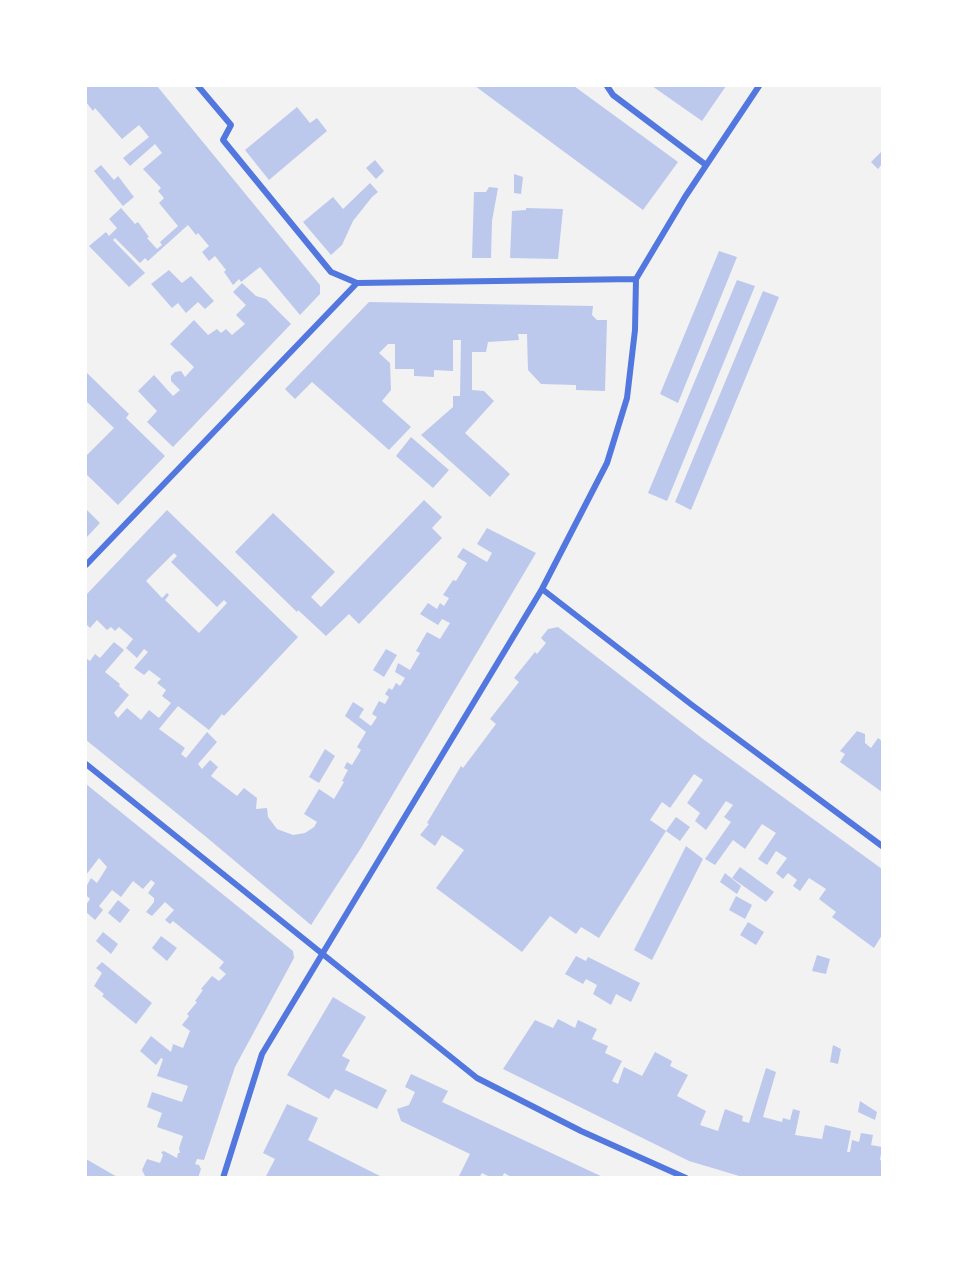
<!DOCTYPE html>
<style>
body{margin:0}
#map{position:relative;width:968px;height:1263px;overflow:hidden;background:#f2f2f2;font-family:"Fira Sans Condensed",sans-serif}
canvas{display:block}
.frame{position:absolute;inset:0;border:87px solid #fff;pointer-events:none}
</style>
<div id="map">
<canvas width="968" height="1263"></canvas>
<div class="frame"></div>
</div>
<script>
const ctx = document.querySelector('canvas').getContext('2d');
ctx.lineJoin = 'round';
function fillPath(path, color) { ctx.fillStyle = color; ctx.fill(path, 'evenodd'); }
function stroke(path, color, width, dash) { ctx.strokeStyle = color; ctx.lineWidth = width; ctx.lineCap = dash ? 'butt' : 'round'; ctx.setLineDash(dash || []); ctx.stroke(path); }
fillPath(new Path2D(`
 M86,86H157L320,285V294L300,315L260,267L241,282L239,279L233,285L224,272L226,270L215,256L209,261L202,252L209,246L198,233L196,235L188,225L148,261L145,258L140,263L115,238L113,240L145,273L129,287L89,246L106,232L109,236L117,228L109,219L121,208L135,224L138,222L149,237L147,238L157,249L162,245L160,242L178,226L159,203L164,198L158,191L161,188L143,169L162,153L155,144L130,166L123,158L149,137L139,125L122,139L95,108L93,111L86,102Z
 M475,86H574L678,162L643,210Z
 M652,86H726L702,121Z
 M297,107L310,123L317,118L327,131L269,180L245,150Z
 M882,151V164L878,169L871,162Z
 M375,160L384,171L376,179L366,168Z
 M101,165L114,180L118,176L134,197L123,206L94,171Z
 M514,174L523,177L521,194L514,193Z
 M370,183L378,192L372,197L353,221L342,245L331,255L303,222L333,197L343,209Z
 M489,187L498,188L492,221L491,258H472L474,192H486Z
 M526,208L563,209L558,259L510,258L512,211L526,210Z
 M719,251L737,257L678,403L660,394Z
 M169,270L182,283L191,276L214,301L205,309L198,302L186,313L178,303L172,308L151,284Z
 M737,280L755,286L667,501L648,493Z
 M242,283L256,296L266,299L291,324L173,447L147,422L157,411L138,391L154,375L173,396L180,390L171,381V376L175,372L181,371L185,377L194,367L170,344L194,320L208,335L217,329L221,333L226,329L232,335L245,324L236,315L246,305L233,292Z
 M763,291L779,297L691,510L675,502Z
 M369,302L593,306L592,315L597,320H607L605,391L576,390V385L541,384L528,370L527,334H518L519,340L488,342L486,352H472V390L484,391L494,401L465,433L510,474L490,497L421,435L453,407V396H460L461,340H453V371L434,370V377L414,376V369H395V344H388L379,353L390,363L391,390L382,401L411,427L389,450L312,382L295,399L285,389Z
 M86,372L129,414L126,418L165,456L118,505L86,474V456L114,428L86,401Z
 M411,437L449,470L433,488L396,456Z
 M424,500L442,517L432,528L442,538L359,624L349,614L326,636L298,610L297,612L235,552L273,513L335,572L311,597L321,607Z
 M86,509L100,523L86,538Z
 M167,510L298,637L224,716L222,714L209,730L178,706L159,729L185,748L181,754L186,758L207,732L217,742L198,764L202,769L210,760L218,767L211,776L237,796L244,788L257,798L256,809L267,808L268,817L277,829L293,835L305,833L314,827L317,822L304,814L319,789L334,799L344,782L342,781L348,770L344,768L347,762L352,765L361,750L357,747L366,732L345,716L353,702L364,709L359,717L371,726L377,717L372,714L379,701L385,704L389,697L385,694L389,688L392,690L396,683L400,686L405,678L395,672L398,663L410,670L420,653L416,651L427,632L440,639L450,623L442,619L438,625L420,614L428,603L437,609L440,603L444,606L449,598L443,595L453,580L456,581L467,563L457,557L463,548L487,562L492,553L477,544L487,528L536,553L361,848L311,925L205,836L86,740V658L90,661L95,654L100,658L114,642L124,650L105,672L120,684L119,686L129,695L114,713L118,718L127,708L141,720L149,710L159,718L171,703L162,696L166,690L157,683L161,679L149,670L144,675L134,668L148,652L144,649L137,658L126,648L133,639L119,627L115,631L111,627L107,630L97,620L90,628L86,624V595ZM174,553L177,556L171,562L217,607L224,600L227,603L199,633L165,600L169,595L167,593L162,598L146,581Z
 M558,627L703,739L882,869V935L874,948L832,917L836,912L819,899L826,889L809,878L800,891L793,886L797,880L788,873L783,879L776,873L787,858L776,851L767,865L758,859L776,833L762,824L745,849L733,840L715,865L705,859L731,822L724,817L733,805L726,801L706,830L695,821L700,813L687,803L703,780L694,774L670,808L662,802L650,820L666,831L599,938L581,927L576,934L550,916L522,952L436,888L464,850L442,835L435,846L420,835L429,824L427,823L461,766L463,768L496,724L490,719L519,682L514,678L535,652L537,654L546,643L541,638L548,629Z
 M386,649L397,655L384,677L373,670Z
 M857,731L865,734V743L871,748L878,738L882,741V792L840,762L845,754L840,751Z
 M325,749L335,756L319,783L309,777Z
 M86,784L293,951L294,958L235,1067L204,1160L197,1159L195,1164L199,1165L201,1169L198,1178H150L145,1176L142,1170L147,1159L160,1163L163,1155L161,1152L164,1151L177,1158L178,1153H180L179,1148L183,1136L157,1127L162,1113L147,1107L152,1092L182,1102L188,1086L157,1076L163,1059L161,1058L156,1065L140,1051L151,1036L171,1052L173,1044L183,1048L190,1031L182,1025L189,1016L187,1014L197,1002L195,1001L203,990L201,989L212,976L219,981L226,974L219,968L224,962L173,921L170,924L165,920L174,910L165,902L152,916L146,912L154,902V898L148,893L155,883L151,880L143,889L133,881L121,897L112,890L99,906L103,910L95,920L86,912V905L90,899L86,895V887L91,878L97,883L107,867L99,858L86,875Z
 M676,817L690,827L680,841L666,831Z
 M686,846L703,859L652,960L634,950Z
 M740,867L774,892L766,902L732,878Z
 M725,873L741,886L737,894L720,882Z
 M736,896L752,905L745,919L729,910Z
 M118,900L130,910L120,923L108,913Z
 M748,922L764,932L756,945L740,935Z
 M103,932L118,944L111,954L96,941Z
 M161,936L177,948L167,961L152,948Z
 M817,955L830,959L826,974L812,971Z
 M576,956L586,961L588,957L640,983L631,1002L616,994L611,1005L593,994L597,985L586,979L583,984L565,974Z
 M102,962L152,1003L136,1024L102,996L104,994L94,986L102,973L96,968Z
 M333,997L366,1017L342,1056L350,1060L345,1070L387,1090L377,1109L335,1089L329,1099L287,1075Z
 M558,1019L575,1028L578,1020L597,1029L592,1039L608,1046L605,1053L622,1061L612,1081L618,1084L624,1067L642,1076L655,1052L672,1061L670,1066L688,1075L677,1096L706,1111L700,1125L718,1131L725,1109L743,1116L742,1121L749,1123L766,1068L776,1072L763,1117L782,1122L783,1118L790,1120L793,1109L800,1111L795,1135L822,1139L825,1125L851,1131L847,1152H850L852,1140L859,1142L861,1133L873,1135L871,1145L882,1147L880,1160L882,1161V1178H746L689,1161L503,1069L535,1020L553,1028Z
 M833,1045L841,1049L838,1064L830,1062Z
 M411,1074L448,1091L442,1102L605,1178H513L504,1173L502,1178H492L482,1173L479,1178H458L470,1154L401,1121L397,1109L409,1105L415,1092L405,1087Z
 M860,1101L877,1112L875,1120L858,1112Z
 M287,1104L318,1118L308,1140L384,1178H265L275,1159L263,1153Z
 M86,1159L119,1178H88L86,1176Z`), '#bdc9ec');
stroke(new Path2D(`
 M198,86L231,125L223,140L331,272L357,283L636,279
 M607,86L613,95L706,165
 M86,565L357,283
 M542,589L692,705L882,846
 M86,764L477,1078L581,1131L686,1178
 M223,1178L262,1054L542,589L607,463L627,398L635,330L636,279L685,197L759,86`), '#5277de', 6);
</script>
